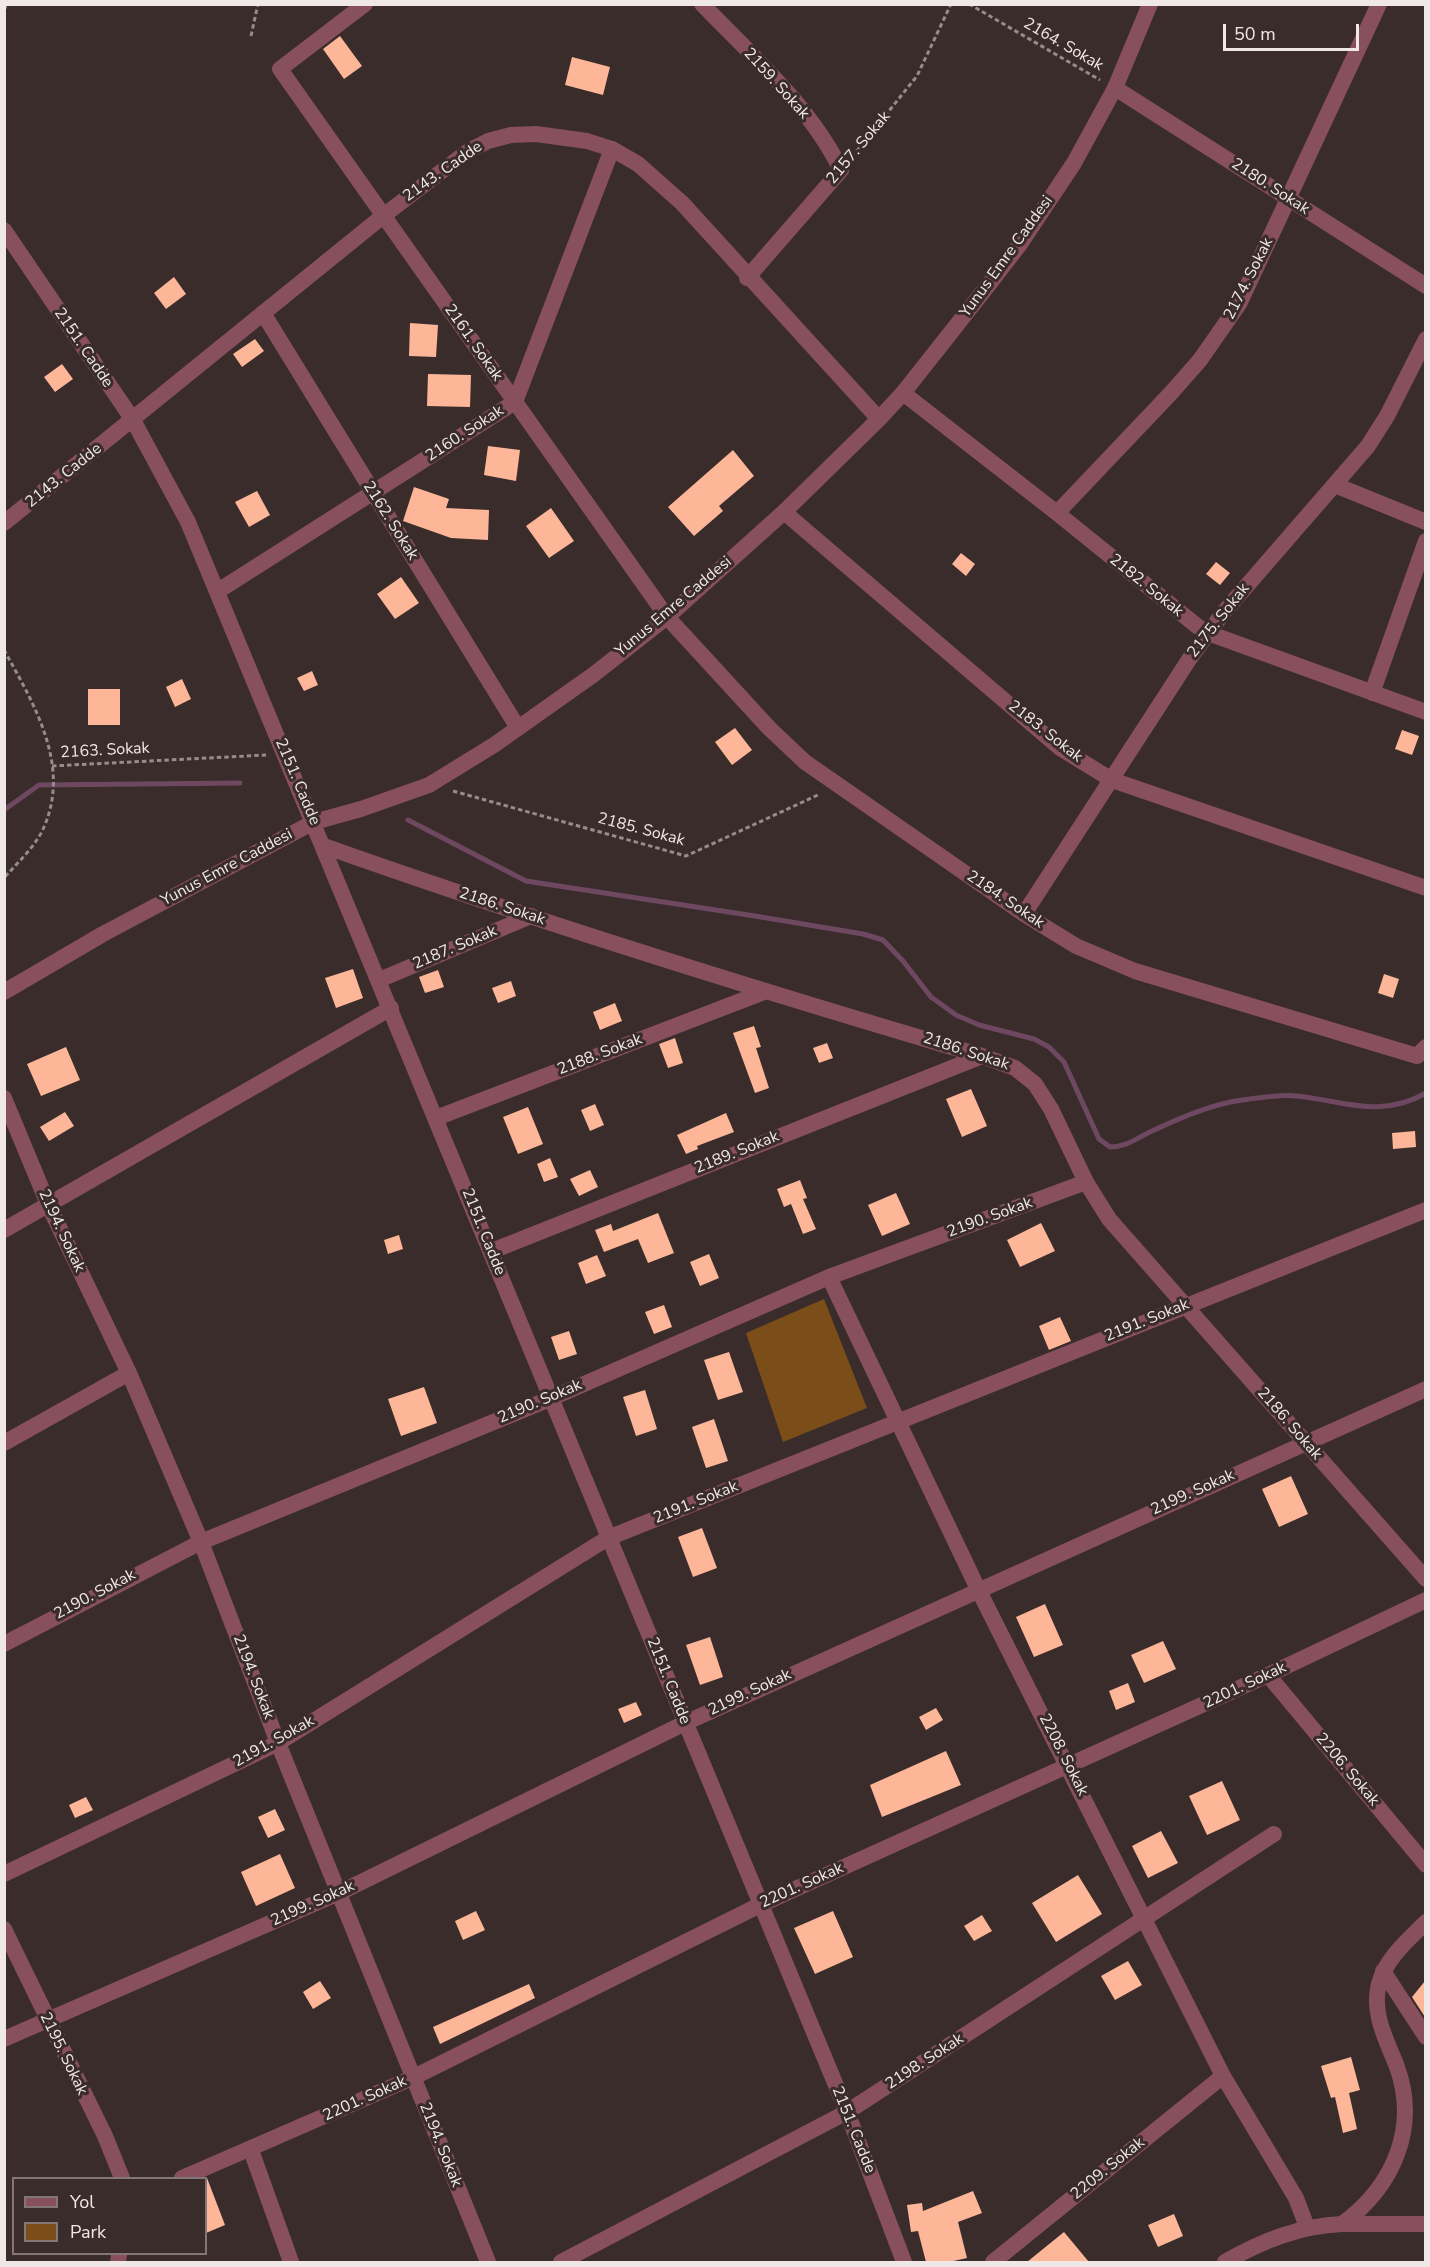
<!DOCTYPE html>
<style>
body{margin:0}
#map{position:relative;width:1430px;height:2267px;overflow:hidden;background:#392c2b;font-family:"Nunito Sans",sans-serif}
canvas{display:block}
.frame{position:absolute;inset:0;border:6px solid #f0e8e7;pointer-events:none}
.legend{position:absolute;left:12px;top:2177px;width:195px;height:78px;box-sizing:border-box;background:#392c2b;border:2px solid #827776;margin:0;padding:8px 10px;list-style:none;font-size:18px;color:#f0e8e7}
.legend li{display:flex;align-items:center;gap:12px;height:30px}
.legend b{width:30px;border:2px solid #827776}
.scale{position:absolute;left:1223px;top:24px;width:136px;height:27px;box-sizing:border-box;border:3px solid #f0e8e7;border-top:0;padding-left:8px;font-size:18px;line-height:21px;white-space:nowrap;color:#f0e8e7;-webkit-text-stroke:4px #392c2b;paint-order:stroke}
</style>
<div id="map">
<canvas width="1430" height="2267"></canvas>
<div class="frame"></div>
<ul class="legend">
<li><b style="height:8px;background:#884f5d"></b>Yol</li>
<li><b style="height:16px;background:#7a4d19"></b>Park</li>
</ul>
<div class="scale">50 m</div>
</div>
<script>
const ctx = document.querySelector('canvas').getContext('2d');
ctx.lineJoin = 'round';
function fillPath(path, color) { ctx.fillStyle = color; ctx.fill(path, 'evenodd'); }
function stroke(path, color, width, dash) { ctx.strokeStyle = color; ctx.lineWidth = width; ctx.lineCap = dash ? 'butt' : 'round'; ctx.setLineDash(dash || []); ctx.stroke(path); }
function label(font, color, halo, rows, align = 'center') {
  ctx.font = font + ' "Nunito Sans",sans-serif'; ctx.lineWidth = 6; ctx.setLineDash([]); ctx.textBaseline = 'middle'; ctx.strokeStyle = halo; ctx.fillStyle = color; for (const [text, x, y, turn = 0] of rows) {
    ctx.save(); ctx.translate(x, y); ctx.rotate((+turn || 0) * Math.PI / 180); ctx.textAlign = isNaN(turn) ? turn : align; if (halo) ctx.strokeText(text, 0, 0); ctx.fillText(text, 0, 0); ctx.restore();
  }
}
fillPath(new Path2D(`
 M824,1299L867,1408L783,1442L746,1333Z`), '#7a4d19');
stroke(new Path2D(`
 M4,810L39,785L240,783
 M408,820L526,881L755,916L863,934L883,940L903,961L931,997L956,1015L979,1025L1034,1039L1049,1047L1064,1062L1099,1139L1110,1147C1127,1147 1137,1138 1152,1131C1180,1118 1212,1104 1242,1100C1259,1098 1280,1094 1297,1096C1344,1101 1381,1119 1426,1093`), '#6e4861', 5);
fillPath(new Path2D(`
 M340,36L362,66L344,79L323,49Z
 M572,57L610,67L603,95L565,85Z
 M174,277L186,294L166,309L154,293Z
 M410,323L438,325L436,357L409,356Z
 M255,339L264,351L242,367L233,354Z
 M62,364L73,379L55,392L44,377Z
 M428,374L471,375L470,407L427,406Z
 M488,446L520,450L516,481L484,475Z
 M733,450L754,476L719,506L723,511L694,536L668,507Z
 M414,487L449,499L446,508L489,510L488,540L451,538L403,521Z
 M257,491L270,515L249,527L235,502Z
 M551,508L574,541L549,558L526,526Z
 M961,553L975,564L966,576L952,564Z
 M1216,562L1230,573L1220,585L1206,574Z
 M401,577L419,603L395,619L377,594Z
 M312,671L318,685L304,691L297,678Z
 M182,679L191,699L175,707L166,687Z
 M88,689H120V725H88Z
 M735,728L752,750L732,765L715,742Z
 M1402,730L1419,736L1412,755L1395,749Z
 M353,969L363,998L336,1008L325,978Z
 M438,970L444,987L425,993L419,977Z
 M1384,974L1399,979L1393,998L1378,993Z
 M511,981L516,996L498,1003L492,988Z
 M615,1003L622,1021L600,1030L593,1012Z
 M754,1026L761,1047L756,1048L769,1088L755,1093L733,1033Z
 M675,1038L683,1063L668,1068L659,1044Z
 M827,1043L833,1058L819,1063L813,1048Z
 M66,1047L80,1080L41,1096L27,1064Z
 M971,1089L987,1126L962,1137L946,1099Z
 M595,1104L604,1125L590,1131L581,1110Z
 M528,1107L543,1144L518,1154L503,1117Z
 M65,1112L74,1126L49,1141L40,1127Z
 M726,1113L734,1132L697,1146L698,1149L686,1154L677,1135Z
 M1415,1131L1416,1147L1393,1149L1392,1133Z
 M550,1158L558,1177L544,1182L537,1164Z
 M590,1170L598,1187L579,1196L570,1179Z
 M800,1180L807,1198L803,1199L816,1229L803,1234L791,1204L784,1207L777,1189Z
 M896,1193L910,1224L882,1236L868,1205Z
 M658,1213L674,1253L648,1263L638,1239L604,1252L595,1230L611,1224L613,1231Z
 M1041,1223L1055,1251L1020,1267L1007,1240Z
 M399,1235L403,1249L388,1254L384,1240Z
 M709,1254L719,1278L700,1286L690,1262Z
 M597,1255L606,1276L586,1284L578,1263Z
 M664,1305L672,1327L654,1334L645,1312Z
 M1060,1317L1071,1341L1049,1350L1039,1326Z
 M569,1331L577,1354L559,1360L551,1337Z
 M729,1352L743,1392L718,1400L704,1360Z
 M424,1387L437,1423L401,1436L388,1399Z
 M645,1390L657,1429L636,1436L623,1397Z
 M714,1419L728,1461L706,1468L692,1427Z
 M1291,1476L1308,1514L1279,1527L1262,1489Z
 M702,1528L717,1568L693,1577L678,1537Z
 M1045,1604L1063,1645L1034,1657L1016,1617Z
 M710,1637L723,1677L700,1685L686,1645Z
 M1163,1641L1176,1669L1144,1683L1131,1655Z
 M1128,1683L1135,1702L1116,1710L1109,1691Z
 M636,1702L642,1715L624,1723L618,1709Z
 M936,1708L943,1720L926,1730L919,1717Z
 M946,1751L961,1785L882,1817L870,1785Z
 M1222,1781L1240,1820L1207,1835L1189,1796Z
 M86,1797L93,1810L75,1818L69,1805Z
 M275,1809L285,1830L268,1838L258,1817Z
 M1161,1831L1178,1863L1148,1878L1132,1846Z
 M280,1854L295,1888L256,1906L241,1872Z
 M1078,1875L1102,1914L1056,1942L1032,1903Z
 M476,1911L485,1930L463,1940L455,1921Z
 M833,1911L853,1957L815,1974L794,1928Z
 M982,1915L992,1931L974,1941L964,1926Z
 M1128,1961L1142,1985L1115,2000L1101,1976Z
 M320,1981L331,1998L313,2009L303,1992Z
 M1425,1981V2017L1412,1997Z
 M529,1984L535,1998L440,2044L433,2027Z
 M1351,2057L1360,2090L1349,2093L1357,2129L1343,2133L1335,2097L1331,2098L1321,2066Z
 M207,2178L225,2225L206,2233V2179Z
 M973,2191L982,2213L958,2222L967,2258L949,2262H926L918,2231L911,2232L907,2205L922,2203L923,2211Z
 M1174,2214L1183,2236L1158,2247L1148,2225Z
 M1064,2232L1089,2262H1027Z`), '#fdb798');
stroke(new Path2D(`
 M969,4L1100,80
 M4,10L7,4
 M251,36L258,4
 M852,157L917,76L951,4
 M4,650C34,704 71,765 44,827C36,846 18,862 4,878
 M52,766L266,755
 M453,791L686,856L820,794`), '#968c8b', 3, [4.5, 3]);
stroke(new Path2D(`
 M365,4L280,69L667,617L769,728L805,762L1024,914L1076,946L1135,971L1417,1056L1426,1047
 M702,4C751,55 810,106 841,170L747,278
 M1115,88L1426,286
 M263,313L518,728
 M903,393L1057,513L1197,626L1208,633L1426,712
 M1335,485L1426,522
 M784,512L1060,748L1112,780L1426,888
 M1057,513L1171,393L1200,360L1239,304L1379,4
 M218,591L515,402L612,149
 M1372,693L1426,541
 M324,846C541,923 761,991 982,1056L1015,1068L1035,1084L1051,1109L1086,1182L1109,1219L1426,1579
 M1024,914L1190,658L1224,612L1368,446L1387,416L1426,339
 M379,980L531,916
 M4,1098L48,1204L129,1373L201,1542L278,1743L488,2262
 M436,1118L764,992
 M4,1230L391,1008
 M492,1251L982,1056
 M829,1277L978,1589L1223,2076L1296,2198L1307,2227
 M4,1443L129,1373
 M4,1644L201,1542L552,1398L829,1277L1086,1182
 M1268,1675L1426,1865
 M4,1874L278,1743L608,1538L1426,1210
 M4,1929L105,2136L122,2178
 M1383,1971L1426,2037
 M4,2039L339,1893L685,1723L1426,1389
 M251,2150L291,2262
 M182,2178L412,2078L760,1905L1268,1675L1426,1600
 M1342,2224C1393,2187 1419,2128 1397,2067C1387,2041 1371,2013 1379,1984C1386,1958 1408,1940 1426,1922
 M1342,2224H1426
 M118,2262L119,2254
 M561,2262L847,2112L1274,1834
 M993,2262L1223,2076`), '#884f5d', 16);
stroke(new Path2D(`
 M4,230L133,420L188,522L847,2112L904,2262
 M4,523L383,216L467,152L488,141L511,135L536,134L587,141L612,149L638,164L682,203L879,419
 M4,992L103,934L314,822L361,809L429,785L494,745L593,675L667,617L784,512L879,419L903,393L986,288L1020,244L1074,163L1115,88L1150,4
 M1225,2262C1262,2241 1299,2226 1342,2224`), '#884f5d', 16);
label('16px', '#f0e8e7', '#392c2b', [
 ["2164. Sokak",1063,45,30],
 ["2159. Sokak",776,84,48],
 ["2157. Sokak",859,148,-50],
 ["2143. Cadde",443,172,-35],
 ["2180. Sokak",1270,187,33],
 ["Yunus Emre Caddesi",1007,257,-54],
 ["2174. Sokak",1249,279,-63],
 ["2161. Sokak",473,343,55],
 ["2151. Cadde",83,348,56],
 ["2160. Sokak",465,434,-33],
 ["2143. Cadde",64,476,-39],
 ["2162. Sokak",390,521,58],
 ["2182. Sokak",1146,586,39],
 ["Yunus Emre Caddesi",674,607,-40],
 ["2175. Sokak",1219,621,-52],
 ["2183. Sokak",1045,732,38],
 ["2163. Sokak",105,751,-3],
 ["2151. Cadde",297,782,67],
 ["2185. Sokak",641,830,15],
 ["Yunus Emre Caddesi",227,868,-28],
 ["2184. Sokak",1005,900,34],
 ["2186. Sokak",502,907,18],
 ["2187. Sokak",455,948,-23],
 ["2186. Sokak",966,1052,18],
 ["2188. Sokak",600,1055,-21],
 ["2189. Sokak",737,1153,-22],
 ["2190. Sokak",990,1218,-20],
 ["2194. Sokak",61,1231,65],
 ["2151. Cadde",483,1232,68],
 ["2191. Sokak",1147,1321,-22],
 ["2190. Sokak",540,1402,-23],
 ["2186. Sokak",1289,1424,49],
 ["2199. Sokak",1193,1493,-24],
 ["2191. Sokak",696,1503,-22],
 ["2190. Sokak",95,1595,-28],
 ["2194. Sokak",253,1677,69],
 ["2151. Cadde",668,1681,68],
 ["2201. Sokak",1245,1686,-25],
 ["2199. Sokak",750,1693,-25],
 ["2191. Sokak",274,1742,-29],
 ["2208. Sokak",1063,1755,63],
 ["2206. Sokak",1347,1770,50],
 ["2201. Sokak",802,1886,-24],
 ["2199. Sokak",313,1904,-24],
 ["2195. Sokak",63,2054,64],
 ["2198. Sokak",925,2062,-33],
 ["2201. Sokak",365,2099,-24],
 ["2151. Cadde",853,2130,68],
 ["2194. Sokak",440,2145,68],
 ["2209. Sokak",1108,2169,-39]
]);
</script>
